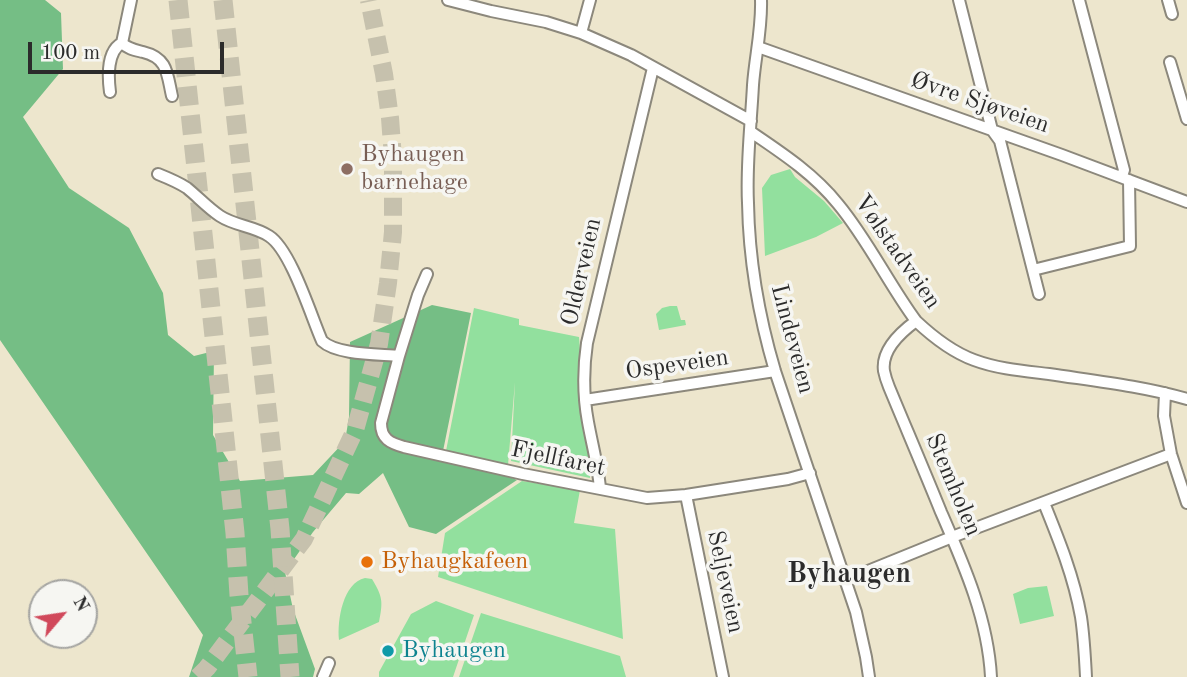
<!DOCTYPE html>
<meta charset="utf-8">
<style>
body{margin:0}
#map{position:relative;width:1187px;height:677px;overflow:hidden;background:#ede6cd;font-family:"Old Standard TT",serif}
canvas{display:block}
.north{position:absolute;left:28px;top:579px;width:70px;height:70px;box-sizing:border-box;background:#f6f6f2;border:2px solid #a5a5a2;border-radius:50%;rotate:61deg;font-size:19px;font-weight:700;line-height:28px;text-align:center;color:#2b2b2b}
.north::after{content:'';display:block;margin:auto;width:24px;height:32px;background:#d1495b;clip-path:polygon(50% 0,100% 100%,50% 72%,0 100%)}
.scale{position:absolute;left:28px;top:42px;width:196px;height:32px;box-sizing:border-box;border:4px solid #2b2b2b;border-top:0;padding-left:9px;font-size:21px;line-height:24px;white-space:nowrap;color:#2b2b2b;-webkit-text-stroke:5px #f6f6f2;paint-order:stroke}
</style>
<div id="map">
<canvas width="1187" height="677"></canvas>
<div class="north">N</div>
<div class="scale">100 m</div>
</div>
<script>
const ctx = document.querySelector('canvas').getContext('2d');
ctx.lineJoin = 'round';
function fillPath(path, color) { ctx.fillStyle = color; ctx.fill(path, 'evenodd'); }
function stroke(path, color, width, dash) { ctx.strokeStyle = color; ctx.lineWidth = width; ctx.lineCap = dash ? 'butt' : 'round'; ctx.setLineDash(dash || []); ctx.stroke(path); }
function label(font, color, halo, rows, align = 'center') {
  ctx.font = font + ' "Old Standard TT",serif'; ctx.lineWidth = 7; ctx.setLineDash([]); ctx.textBaseline = 'middle'; ctx.strokeStyle = halo; ctx.fillStyle = color; for (const [text, x, y, turn = 0] of rows) {
    ctx.save(); ctx.translate(x, y); ctx.rotate((+turn || 0) * Math.PI / 180); ctx.textAlign = isNaN(turn) ? turn : align; if (halo) ctx.strokeText(text, 0, 0); ctx.fillText(text, 0, 0); ctx.restore();
  }
}
fillPath(new Path2D(`
 M790,169L795,177L824,201L843,223L816,237L765,256L762,188L771,175Z
 M670,306H677L681,320H685L686,325L659,330L656,314L662,308Z
 M474,308L519,319V325L579,337L590,478L511,461L515,382L508,465L447,453L446,451Z
 M522,481L580,490L574,523L615,529L623,639L438,577L445,533Z
 M365,578L372,579C383,597 383,602 379,622L339,640C337,620 343,583 365,578Z
 M1047,586L1054,616L1020,624L1013,594L1028,588Z
 M436,601L474,615L453,677H379V672L411,614Z
 M481,613L620,656L626,677H459Z`), '#92e09e');
fillPath(new Path2D(`
 M0,0H45L61,13L63,69L23,117L69,188L129,228L163,293L168,335L194,356L214,351L213,435L240,481L313,475L345,441L349,417L350,342L432,305L471,313L443,451L517,480L436,534L409,527L383,473L359,494L346,493L313,532L285,572L293,609L315,669L313,677H189L203,635L0,340Z`), '#75be85');
stroke(new Path2D(`
 M198,677L207,668L304,539L355,430L379,344L388,283L393,232V158L390,118L384,74L369,0`), '#c6c1ad', 18, [18, 9]);
stroke(new Path2D(`
 M178,0L235,533L239,595L248,677
 M223,0L280,529L290,677`), '#c6c1ad', 19, [19, 10]);
const minor = new Path2D(`
 M448,0L491,11L546,22L581,33L631,55L751,121
 M761,0C762,29 755,57 753,85C751,124 746,164 748,203C749,260 759,317 775,371L856,612L866,657L869,677
 M959,0L992,130L1000,141L1039,294
 M1079,0L1124,170L1122,176
 M1168,0L1172,14
 M581,33L590,0
 M122,43C128,49 135,50 143,52C168,58 167,74 172,96
 M758,47L1062,155L1187,202
 M1170,62L1187,119
 M110,92C108,77 107,51 122,43L131,0
 M751,132C782,153 814,174 838,204C868,240 888,283 916,321C933,337 952,352 974,360C998,369 1024,371 1049,374C1095,381 1142,386 1187,399
 M158,174C168,178 178,182 187,188C198,197 208,208 220,216C235,226 254,226 269,236C291,250 311,316 322,341C337,355 378,354 399,356L381,423C381,439 390,443 404,447L523,474L647,498L686,495L788,479L810,473
 M1033,270L1130,246L1129,180
 M916,321C901,332 881,350 884,371C885,376 887,382 889,387C906,428 924,470 941,512C964,565 988,619 991,677
 M399,356L418,295L427,274
 M1165,393L1164,416L1171,454L1187,503
 M585,400L775,371
 M600,488C598,466 592,444 588,422C583,395 583,370 587,343L653,68
 M686,495L723,677
 M1044,503C1059,540 1074,577 1081,617C1084,637 1085,657 1086,677
 M846,580L952,537L1171,454
 M323,677L329,663`);
stroke(minor, '#8c887c', 14);
stroke(minor, '#fff', 10);
for (const [x, y, r, color] of [
 [347,169,7,"#8d6e63"],
 [367,562,7,"#e8710a"],
 [388,651,7,"#0f9aa8"]
]) { const dot = new Path2D(); dot.arc(x, y, r, 0, 2 * Math.PI); ctx.fillStyle = color; ctx.fill(dot); stroke(dot, '#f6f6f2', 2.5); }
label('24px', '#2b2b2b', '#f6f6f2', [
 ["Øvre Sjøveien",980,103,19],
 ["Vølstadveien",897,252,55],
 ["Olderveien",582,272,-77],
 ["Lindeveien",792,339,75],
 ["Ospeveien",677,365,-8],
 ["Fjellfaret",558,459,12],
 ["Stemholen",953,485,67],
 ["Seljeveien",725,582,78]
]);
label('24px', '#785e54', '#f6f6f2', [
 ["Byhaugen",361,155],
 ["barnehage",361,183]
], 'left');
label('24px', '#c56008', '#f6f6f2', [
 ["Byhaugkafeen",381,562]
], 'left');
label('24px', '#0d838f', '#f6f6f2', [
 ["Byhaugen",402,651]
], 'left');
label('bold 28px', '#2b2b2b', '#f6f6f2', [
 ["Byhaugen",849,575]
]);
</script>
